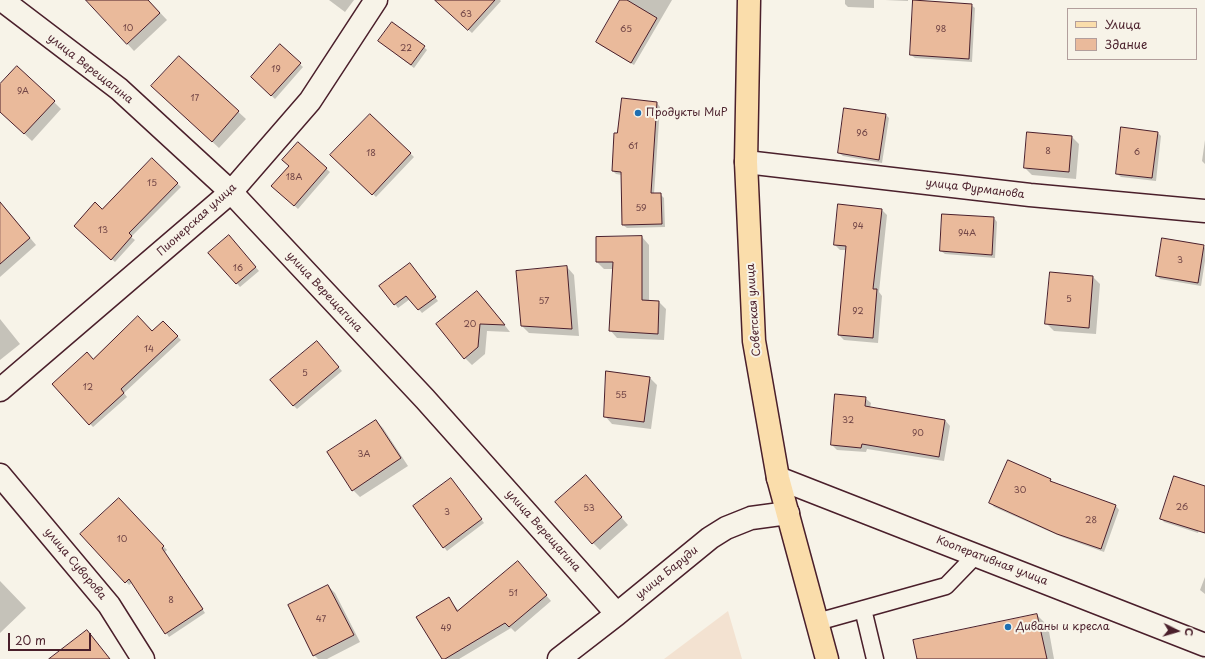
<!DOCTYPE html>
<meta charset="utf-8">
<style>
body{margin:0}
#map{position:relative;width:1205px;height:659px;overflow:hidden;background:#f7f3e8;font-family:"Playpen Sans",sans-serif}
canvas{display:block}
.legend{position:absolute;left:1067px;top:8px;width:130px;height:52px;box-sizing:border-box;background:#f7f3e8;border:1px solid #b29e9c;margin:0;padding:5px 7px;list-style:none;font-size:12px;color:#4a1f2b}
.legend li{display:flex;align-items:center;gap:8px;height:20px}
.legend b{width:20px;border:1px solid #b29e9c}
.north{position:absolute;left:1157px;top:611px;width:40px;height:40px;-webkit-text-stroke:3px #f7f3e8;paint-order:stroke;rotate:95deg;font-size:11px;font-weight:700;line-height:16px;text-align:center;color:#4a1f2b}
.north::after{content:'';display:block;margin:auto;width:14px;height:18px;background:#4a1f2b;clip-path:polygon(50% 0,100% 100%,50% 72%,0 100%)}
.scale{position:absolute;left:8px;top:633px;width:83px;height:18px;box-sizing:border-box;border:2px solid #4a1f2b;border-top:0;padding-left:5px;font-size:12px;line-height:14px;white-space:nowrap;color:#4a1f2b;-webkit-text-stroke:3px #f7f3e8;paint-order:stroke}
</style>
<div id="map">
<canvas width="1205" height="659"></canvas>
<ul class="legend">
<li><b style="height:5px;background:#faddab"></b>Улица</li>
<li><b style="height:11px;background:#eaba9b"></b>Здание</li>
</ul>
<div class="north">С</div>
<div class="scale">20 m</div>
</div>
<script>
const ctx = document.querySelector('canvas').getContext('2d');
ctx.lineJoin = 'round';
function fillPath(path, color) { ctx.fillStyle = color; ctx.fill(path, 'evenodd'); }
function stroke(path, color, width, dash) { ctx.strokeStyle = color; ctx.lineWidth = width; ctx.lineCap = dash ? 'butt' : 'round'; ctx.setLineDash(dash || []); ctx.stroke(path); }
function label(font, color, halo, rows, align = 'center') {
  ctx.font = font + ' "Playpen Sans",sans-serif'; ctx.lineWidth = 4; ctx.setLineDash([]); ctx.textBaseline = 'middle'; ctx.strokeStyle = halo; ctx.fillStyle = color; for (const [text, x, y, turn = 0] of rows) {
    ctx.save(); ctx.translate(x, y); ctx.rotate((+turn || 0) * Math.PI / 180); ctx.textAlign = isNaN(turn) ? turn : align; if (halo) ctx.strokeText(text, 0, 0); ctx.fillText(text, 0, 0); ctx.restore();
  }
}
fillPath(new Path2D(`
 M728,611L742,659H664Z`), '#f3e2d1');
fillPath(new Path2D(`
 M87,0H148L167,20L134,51Z
 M329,0H354L345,12Z
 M436,0H500L501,1L472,33Z
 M621,0H672L634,65L600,45L597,42Z
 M845,0H874V8L848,7L845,4Z
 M885,0H908V1Z
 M971,5L975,8L972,62L915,58L911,55Z
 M383,44L424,47L427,50L414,68Z
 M280,46L303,67L275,99L252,77Z
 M179,57L246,119L219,148L160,93Z
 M0,85L54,102L61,109L32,141L0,111Z
 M657,103L660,107L654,194H660L664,198L665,227L627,228L623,225L622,175L616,174L613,171L618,134Z
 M370,115L414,157L376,197L332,155Z
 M886,115L889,118L882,163L843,156L839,153Z
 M1157,132L1161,136L1156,181L1121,177L1117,174Z
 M1028,133L1072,137L1079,144L1076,179L1032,175L1025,168Z
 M1205,140V164L1202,161Z
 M298,144L330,172L298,209L276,189L290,166Z
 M152,159L181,187L131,237L135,240L115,262L78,229L102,210Z
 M0,202L36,245L0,277Z
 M882,210L887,215L879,292L882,296L878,343L844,340L839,335L846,250H840L835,245Z
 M943,215L994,218L997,222L995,258L945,254L941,251Z
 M642,237L649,245V301L659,302L666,309L664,340L617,338L610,330L613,269H604L597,262Z
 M232,240L259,271L240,287L210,253Z
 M1203,246L1205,248V261L1201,286L1160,279L1157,276Z
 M567,267L574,275L579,336L529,333L522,326Z
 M413,268L438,301L422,313L410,299L398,308L381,286Z
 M1051,273L1093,277L1100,284L1096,334L1054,331L1046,323Z
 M484,299L510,332L487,331L485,354L472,365L465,358Z
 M0,319L20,344L0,360Z
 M163,322L181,340L124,393L127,397L93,427L53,384L94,360L153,333Z
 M320,346L342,371L297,409L293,405Z
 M650,378L657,385L651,429L612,424L605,416Z
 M865,398L871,403L870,408L945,420L950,426L944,461L867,449L866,452L837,450L832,445Z
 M376,421L383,428L408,466L360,497L353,490Z
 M586,476L628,525L600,550L593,543Z
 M1050,480L1053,484L1116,506L1119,510L1104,552L1062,537L994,507L991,503Z
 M454,483L484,523L447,551L444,547Z
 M1205,487V511L1198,533L1164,522L1161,518Z
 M119,499L167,550L165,552L205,613L169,637L133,582L129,585L82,534Z
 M518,562L551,601L515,632L511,628L459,659H443L449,599L459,611Z
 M1205,577V594L1200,590Z
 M0,581L26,608L0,633Z
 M328,586L335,593L360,642L327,659H318L314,655Z
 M1037,615L1048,626L1054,659H918Z`), '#0003');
const building = new Path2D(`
 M86,0H148L160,13L127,44Z
 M435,0H495L468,30Z
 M620,0H627L657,18L631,63L596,42Z
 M913,0L972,4L969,59L910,55Z
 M392,22L425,46L411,65L378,41Z
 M280,44L301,63L271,96L251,77Z
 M179,56L239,111L212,142L151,86Z
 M17,66L55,101L24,134L0,112V84Z
 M622,98L657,102L651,193H661L662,224L622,225L621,172L612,171L614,133H617Z
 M844,108L886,114L879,160L838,153Z
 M370,114L411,153L372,195L330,155Z
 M1121,127L1158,132L1152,178L1116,174Z
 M1027,132L1072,136L1069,172L1024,168Z
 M298,142L327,168L294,206L271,186L289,166L282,160Z
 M152,158L178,183L129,233L132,236L111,260L74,226L95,202L102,209Z
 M0,202L30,238L0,264Z
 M838,204L882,209L873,289H877L873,338L838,335L846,246L834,245Z
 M942,214L994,217L992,255L940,251Z
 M229,235L256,267L236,284L208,253Z
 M642,236V300L659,301L658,334L609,331L613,262H596V237Z
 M1162,238L1204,245L1198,283L1156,276Z
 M410,263L436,297L418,310L406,296L394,305L379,286Z
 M567,266L572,329L521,326L516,271Z
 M1050,272L1093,276L1089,328L1045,324Z
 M477,291L505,325L480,324L478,347L464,359L436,324Z
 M138,316L152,331L163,321L178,336L121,389L124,393L89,425L52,384L87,352L93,359Z
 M317,341L339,367L293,406L270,380Z
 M606,371L650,377L644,422L604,417Z
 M835,394L866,397L865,406L945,420L939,457L862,444L861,448L831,445Z
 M376,420L401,458L352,491L327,452Z
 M1008,460L1051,479L1050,481L1116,505L1101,549L1057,534L989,503Z
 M586,475L622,517L592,544L555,502Z
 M1174,476L1205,486V533L1160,519Z
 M451,478L482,519L443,548L413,506Z
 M119,498L164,546L162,548L203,609L165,634L129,579L125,583L80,534Z
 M518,561L547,595L509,627L505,623L445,659H442L416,617L449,597L457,611Z
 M328,585L354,635L313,656L288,605Z
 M1037,614L1047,659H917L913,640Z
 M87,630L110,659H49Z`);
fillPath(building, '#eaba9b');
stroke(building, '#4a1f2b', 1);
const lane = new Path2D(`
 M863,609L875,659
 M817,622L946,586L976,555`);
const street = new Path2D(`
 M2,0L119,89L231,192L425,399L617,614
 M746,162L1030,195L1205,211
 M0,390L231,192L310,101L376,0
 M0,475L109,605L143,659
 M778,478L1205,645
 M559,659L617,614L710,538L726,528L751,518L788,513`);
const primary = new Path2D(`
 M749,0L746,162L754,341L778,478L827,659`);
stroke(lane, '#4a1f2b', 19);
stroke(street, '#4a1f2b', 25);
stroke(primary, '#4a1f2b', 25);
stroke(lane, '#f7f3e8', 16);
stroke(street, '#f7f3e8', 22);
stroke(primary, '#faddab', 22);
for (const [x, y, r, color] of [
 [638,113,4,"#1f6fb2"],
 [1008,627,4,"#1f6fb2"]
]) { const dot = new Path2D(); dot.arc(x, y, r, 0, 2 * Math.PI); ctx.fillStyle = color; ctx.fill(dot); stroke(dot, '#f7f3e8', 1.5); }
label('9px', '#724647', null, [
 ["63",466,15],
 ["10",128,29],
 ["65",626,30],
 ["98",941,30],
 ["22",406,49],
 ["19",276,70],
 ["9А",23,92],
 ["17",195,99],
 ["96",862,134],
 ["61",633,147],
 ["8",1048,152],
 ["6",1137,153],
 ["18",371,154],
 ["18А",294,178],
 ["15",152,184],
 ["59",641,209],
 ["94",858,227],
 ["13",103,231],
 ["94А",967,234],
 ["3",1180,261],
 ["16",238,269],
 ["5",1069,300],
 ["57",544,302],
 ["92",858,312],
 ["20",470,325],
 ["14",149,350],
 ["5",305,374],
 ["12",88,388],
 ["55",621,396],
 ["32",848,421],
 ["90",918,434],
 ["3А",364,455],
 ["30",1020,491],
 ["26",1182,508],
 ["53",589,509],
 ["3",447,513],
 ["28",1091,521],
 ["10",122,540],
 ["51",513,594],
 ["8",171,601],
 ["47",321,620],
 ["49",446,629]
]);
label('11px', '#4a1f2b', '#f7f3e8', [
 ["улица Верещагина",90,69,38],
 ["улица Фурманова",975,189,7],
 ["Пионерская улица",197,220,-42],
 ["улица Верещагина",324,292,47],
 ["Советская улица",754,310,-94],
 ["улица Верещагина",543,531,48],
 ["Кооперативная улица",992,561,21],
 ["улица Суворова",75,564,50],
 ["улица Баруди",667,573,-39]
]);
label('11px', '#4a1f2b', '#f7f3e8', [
 ["Продукты МиР",646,113],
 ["Диваны и кресла",1016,627]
], 'left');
</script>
